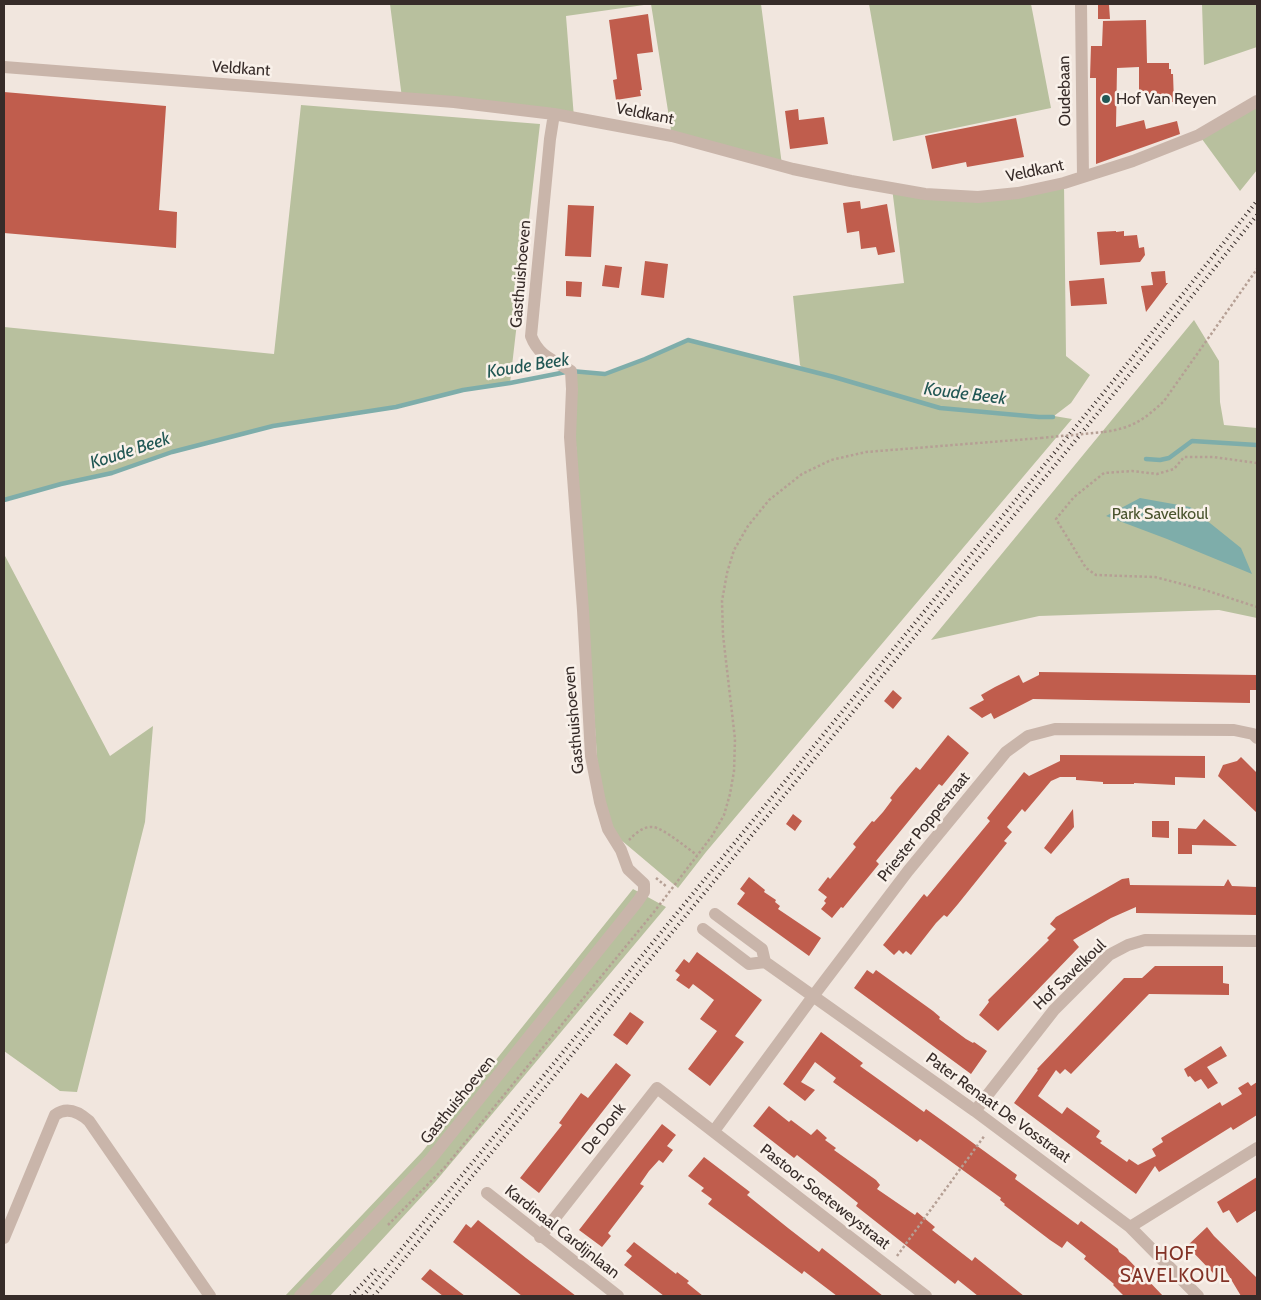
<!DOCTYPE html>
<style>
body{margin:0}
#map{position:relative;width:1261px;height:1300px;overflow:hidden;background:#f1e6de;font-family:Cabin,sans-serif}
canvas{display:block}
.frame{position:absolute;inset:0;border:5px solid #372c29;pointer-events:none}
</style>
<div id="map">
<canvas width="1261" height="1300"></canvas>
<div class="frame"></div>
</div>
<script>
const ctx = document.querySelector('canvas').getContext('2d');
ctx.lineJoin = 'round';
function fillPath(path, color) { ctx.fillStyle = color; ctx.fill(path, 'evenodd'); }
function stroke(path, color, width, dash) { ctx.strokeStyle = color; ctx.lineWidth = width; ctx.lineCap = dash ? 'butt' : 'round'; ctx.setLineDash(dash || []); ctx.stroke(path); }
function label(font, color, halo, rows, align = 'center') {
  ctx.font = font + ' Cabin,sans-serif'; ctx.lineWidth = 5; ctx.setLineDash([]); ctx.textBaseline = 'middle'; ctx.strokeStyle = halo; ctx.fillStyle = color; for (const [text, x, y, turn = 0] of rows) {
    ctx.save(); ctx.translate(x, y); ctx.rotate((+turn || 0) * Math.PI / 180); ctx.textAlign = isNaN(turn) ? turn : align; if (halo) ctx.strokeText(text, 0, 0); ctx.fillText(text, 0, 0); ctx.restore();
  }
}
fillPath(new Path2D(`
 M390,4H761L782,165L672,136L651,4L566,16L574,118L402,98Z
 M869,4H1031L1051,108L893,141Z
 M1202,4H1257V47L1204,65Z
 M1257,101V170L1240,191L1199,135Z
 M301,105L540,124L510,383L463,390L396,407L273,426L172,452L112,473L61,484L4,500V327L274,354Z
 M1064,183L1066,356L1090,375L1071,403L1054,416L1072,419L706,852L678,888L608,829L600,802L571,371L605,374L645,359L688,340L803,369L800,365L793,296L904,283L892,188L978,197Z
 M1194,320L1219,361L1220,402L1224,425L1257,428V618L1219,610L1039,616L931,640Z
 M4,554L110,756L153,726L145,822L77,1092L60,1091L4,1051Z
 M633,889L666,907L436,1181L330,1296H285L422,1152Z`), '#b8c09e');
fillPath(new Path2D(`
 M1140,498L1190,507L1241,548L1252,574L1167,539L1106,516Z`), '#7eadaa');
stroke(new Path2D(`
 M1146,459L1160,460L1169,458L1192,441L1257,445
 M4,500L61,484L112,473L172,452L273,426L396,407L463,390L510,383L571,371L605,374L645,359L688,340L834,377L940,408L1039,417H1053`), '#7eadaa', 4.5);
fillPath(new Path2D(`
 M1098,4L1109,5L1110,19H1098Z
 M648,14L653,52L637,54L642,90H640L641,96L616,100L613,80L617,79L609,20Z
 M1146,20L1147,63H1169V69H1171V74H1173L1174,102L1147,103V93H1139V67L1117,68L1116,127L1144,120L1146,129L1177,121L1180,134L1096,164V78H1090L1091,46H1102L1103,21Z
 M4,92L166,106L159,210L177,212L176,248L4,233Z
 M798,109L799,120L824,117L828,144L790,149L785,111Z
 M1016,118L1024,157L967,167L966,162L932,169L925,136Z
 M860,201L861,209L887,204L895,252L878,255L876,247L861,249L859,231L847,233L843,203Z
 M568,205L594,206L591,257L565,256Z
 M1116,231V232L1124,231V236L1137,235L1139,248L1144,247L1145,255L1140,262L1100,265L1097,232Z
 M645,261L668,264L664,298L641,295Z
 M605,265L622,267L619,288L602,286Z
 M1165,271L1166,283H1168L1146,312L1141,286L1153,285L1151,272Z
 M1104,278L1107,304L1071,306L1069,281Z
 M566,281L582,282L581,297L566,296Z
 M1039,672L1257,675V690H1250V703L1033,699L994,719L991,713L982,718L969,708L984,700L981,695L995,687L1019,675L1023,683L1039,675Z
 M893,690L902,698L893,709L884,701Z
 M948,735L969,753L942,786L939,784L876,861L879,864L843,908L841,907L832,918L821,909L826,903L824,901L827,897L818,890L828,877L830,879L856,847L853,844L872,821L874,822L883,812L892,800L890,798L898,788L916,767L920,770Z
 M1060,755L1205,756V778L1175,777V785L1134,783V784H1103V782L1076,780V777H1060L1051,781L1025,812L1022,809L1007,827L1012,832L1004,841L1007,843L958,904L947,917L944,915L936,923L911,955L906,951L903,954L899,950L894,955L883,945L924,894L927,897L990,821L987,818L1024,772L1029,776L1060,761Z
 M1241,757L1257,773V813L1218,776L1223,765L1237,761Z
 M1073,809L1074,827L1051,854L1044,848Z
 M793,814L802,821L795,831L786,824Z
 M1204,819L1237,846L1192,845V854H1178V828L1196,829Z
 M1152,821H1169V838L1152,837Z
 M749,877L765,890L764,892L776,900L775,902L780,906L778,909L821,938L809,956L737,904L745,893L740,889Z
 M1129,878L1130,885L1224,886L1228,879L1232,886L1257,887V915L1136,913V907L1111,918L1073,940L1079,947L998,1031L979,1015L989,1002L988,1000L1049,940L1047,938L1056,929L1050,924L1056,917L1122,879Z
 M697,952L762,1000L735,1036L744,1042L710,1086L688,1069L717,1031L700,1019L714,1000L693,984L689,989L676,980L680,975L675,971L684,959L689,963Z
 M1155,966H1223V983L1229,984V995L1149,994L1071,1074L1065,1069L1060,1074L1056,1070L1038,1096L1062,1114L1067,1107L1100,1131L1096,1137L1102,1141L1100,1143L1127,1162L1129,1159L1138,1165L1156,1156L1152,1149L1163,1142L1161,1138L1220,1102L1222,1106L1242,1094L1238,1088L1248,1082L1251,1086L1257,1082V1115L1233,1130L1231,1127L1159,1172L1155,1166L1136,1194L1014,1103L1038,1070L1037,1069L1124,978H1142Z
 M867,970L873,974L876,970L933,1011L940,1017L939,1019L966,1039L973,1043L974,1042L987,1051L971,1074L854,988Z
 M630,1012L644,1022L627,1045L613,1035Z
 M821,1032L863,1063L860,1066L924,1112L926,1109L958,1132L1017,1175L1015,1179L1078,1225L1081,1221L1118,1249L1119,1252L1126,1257L1163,1296H1124L1113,1285L1114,1284L1084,1259L1086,1256L1067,1241L1062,1248L1050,1240L1004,1205L1005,1204L1000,1200L1001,1198L990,1190L920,1139L917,1142L833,1082L836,1078L815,1062L801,1082L815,1090L805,1101L783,1084Z
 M1221,1046L1227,1056L1207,1067L1218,1083L1208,1089L1201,1079L1195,1082L1190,1076L1188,1077L1184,1069Z
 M616,1063L631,1075L539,1193L520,1178L562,1125L559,1123L581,1093L588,1098Z
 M769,1106L789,1122L791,1120L811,1135L817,1129L827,1138L825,1140L836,1148L834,1150L876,1180L880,1185L877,1189L915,1215L917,1212L935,1227L932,1230L972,1261L975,1257L1024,1296H978L958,1280L955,1284L856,1206L858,1203L838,1187L797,1155L794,1158L753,1126Z
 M662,1124L676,1135L667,1146L673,1150L663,1163L659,1160L649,1171L640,1184L644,1186L608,1233L611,1236L602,1247L579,1230Z
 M704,1157L750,1192L747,1195L788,1228L819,1252L822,1248L883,1296H837L804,1271L802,1274L708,1204L712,1199L701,1191L704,1188L688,1176Z
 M1257,1177V1210L1237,1223L1229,1210L1223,1213L1217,1202Z
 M478,1220L526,1258L576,1296H522L453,1242L466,1224L471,1228Z
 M1207,1227L1214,1236L1257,1278V1296H1241L1223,1266L1214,1274L1187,1246Z
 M634,1242L676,1274L677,1272L689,1281L687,1283L703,1296H664L624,1265L632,1256L626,1251Z
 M430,1269L465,1296H443L421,1279Z`), '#c05d4d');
stroke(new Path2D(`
 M1104,432C1132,428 1144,420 1164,401L1257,269
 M1257,463L1213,457H1184L1174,469L1157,474L1132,471L1104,473L1074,497L1056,519L1086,568L1096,575L1155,577L1205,590L1257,607
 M629,840C635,834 643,826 653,827C663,828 687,848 697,855
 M656,878L667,887
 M388,1225L445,1167L654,912L712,836L724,815L730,794L734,771L735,739L723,635L722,601L727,573L734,550L748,526L769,500L802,474L831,460L866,452L1041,438
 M897,1256L985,1135`), '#b59f94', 2.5, [2.5, 2.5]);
stroke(new Path2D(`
 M1081,4L1083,177
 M4,67L454,102L554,114L672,136L793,169L851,181L925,194L978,197L1018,193L1064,183L1133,161L1199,135L1257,101
 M715,914L762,949L765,962
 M703,929L749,964L765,962L975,1111L1130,1227L1198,1296
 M975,1111L1054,1010L1109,955L1128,945L1145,940L1257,941
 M714,1131L814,995L908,871L1006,752L1028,736L1055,729L1234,730L1253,734L1257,738
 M487,1193L618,1296
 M1130,1227L1257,1148
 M540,1237L657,1088L926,1296
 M4,1238L55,1115C67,1106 79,1112 89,1121L210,1296
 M300,1296L430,1160L638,901L644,892V884L628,869L621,850L608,829L600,802L591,756L583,610L570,437L572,389L571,371C554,360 539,357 531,336L550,139L554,114`), '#c9b5aa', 12);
stroke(new Path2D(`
 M351,1296L378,1267
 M363,1296L1119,374L1257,201
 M374,1296L1125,380L1257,215`), '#372c29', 4, [1, 4]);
stroke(new Path2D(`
 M1041,438L1104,432`), '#b59f94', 2.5, [2.5, 2.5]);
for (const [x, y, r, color] of [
 [1106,99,5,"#215754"]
]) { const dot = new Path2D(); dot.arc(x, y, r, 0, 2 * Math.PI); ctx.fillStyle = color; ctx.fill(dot); stroke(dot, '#f9f1ea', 2); }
label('16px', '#372c29', '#f9f1ea', [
 ["Veldkant",241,69,4],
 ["Oudebaan",1065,91,-91],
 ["Veldkant",645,114,11],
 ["Veldkant",1035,171,-12],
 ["Gasthuishoeven",521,274,-85],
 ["Gasthuishoeven",574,720,-95],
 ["Priester Poppestraat",924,827,-51],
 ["Hof Savelkoul",1070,975,-44],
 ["Gasthuishoeven",458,1100,-51],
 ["Pater Renaat De Vosstraat",998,1108,36],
 ["De Donk",604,1129,-52],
 ["Pastoor Soeteweystraat",825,1197,38],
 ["Kardinaal Cardijnlaan",562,1232,38]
]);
label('16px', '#372c29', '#f9f1ea', [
 ["Hof Van Reyen",1116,99]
], 'left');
label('16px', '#4a542e', '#f9f1ea', [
 ["Park Savelkoul",1160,514]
]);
label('italic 18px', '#215754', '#f9f1ea', [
 ["Koude Beek",528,366,-9],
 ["Koude Beek",965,394,7],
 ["Koude Beek",130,451,-18]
]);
ctx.letterSpacing = '1px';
label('19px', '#823226', '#f9f1ea', [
 ["HOF",1175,1254],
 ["SAVELKOUL",1175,1276]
]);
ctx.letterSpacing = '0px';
</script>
